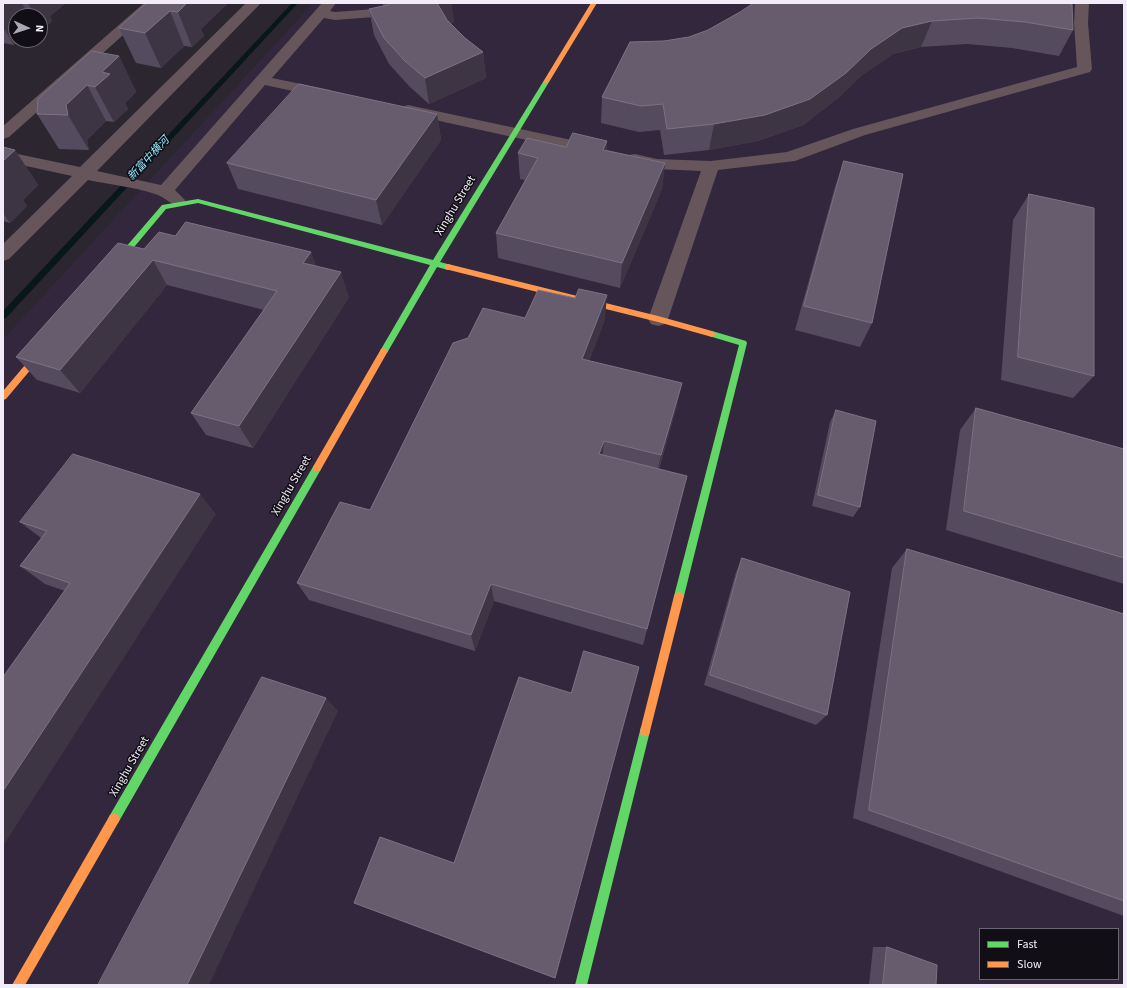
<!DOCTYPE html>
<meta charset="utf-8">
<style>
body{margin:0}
#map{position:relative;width:1127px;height:988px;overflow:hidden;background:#2b2630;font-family:"Source Sans 3",sans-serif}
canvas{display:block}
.frame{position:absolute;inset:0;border:4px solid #f1ecf8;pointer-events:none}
.legend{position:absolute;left:979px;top:928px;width:140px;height:52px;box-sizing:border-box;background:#110e15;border:1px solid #6b6770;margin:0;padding:5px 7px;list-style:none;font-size:12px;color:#f1ecf8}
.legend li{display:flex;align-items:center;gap:8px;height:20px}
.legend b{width:20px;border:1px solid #6b6770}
.north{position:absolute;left:8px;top:8px;width:40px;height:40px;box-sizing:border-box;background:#110e15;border:1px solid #6b6770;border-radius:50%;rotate:93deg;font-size:11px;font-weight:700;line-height:16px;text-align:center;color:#f1ecf8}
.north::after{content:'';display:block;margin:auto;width:14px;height:18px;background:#aca7b2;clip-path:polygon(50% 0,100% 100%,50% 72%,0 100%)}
</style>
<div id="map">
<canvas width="1127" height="988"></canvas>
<div class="frame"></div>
<ul class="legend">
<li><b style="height:5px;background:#63d668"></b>Fast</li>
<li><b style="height:5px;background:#ff974d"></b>Slow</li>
</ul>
<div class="north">N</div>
</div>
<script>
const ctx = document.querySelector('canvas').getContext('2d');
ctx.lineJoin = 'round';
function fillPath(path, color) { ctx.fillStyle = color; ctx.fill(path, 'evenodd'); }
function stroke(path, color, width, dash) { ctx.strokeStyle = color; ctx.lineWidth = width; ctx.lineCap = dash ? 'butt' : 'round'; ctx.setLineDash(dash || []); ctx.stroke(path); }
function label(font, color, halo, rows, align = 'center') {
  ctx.font = font + ' "Source Sans 3","Noto Sans SC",sans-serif'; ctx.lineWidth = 3; ctx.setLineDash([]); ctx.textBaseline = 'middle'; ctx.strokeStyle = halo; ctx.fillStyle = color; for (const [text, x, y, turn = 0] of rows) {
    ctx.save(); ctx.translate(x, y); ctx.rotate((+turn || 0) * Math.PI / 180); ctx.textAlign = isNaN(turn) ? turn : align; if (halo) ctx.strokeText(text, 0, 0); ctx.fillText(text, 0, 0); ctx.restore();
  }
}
fillPath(new Path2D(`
 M313,3H1124V985H3V339ZM980,929H1118V979H980Z`), '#32273c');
fillPath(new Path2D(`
 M292,3H298L6,318L3,319V311Z`), '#08171b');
fillPath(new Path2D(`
 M144,3H159L9,137L3,139V126Z
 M246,3H261L97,171L161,185L322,3H336L330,11L335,12L375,9L380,10L382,13L380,16L375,17L335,20L324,18L272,78L330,90L333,93L330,96L325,98L265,85L175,190L185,200L183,204C171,207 168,199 158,195C136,187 111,185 88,180L9,259L3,261V244L72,176L3,161V151L80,167Z
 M1075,3H1089L1088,23L1092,69L1090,72L865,135L795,161L718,170L668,319L665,324L658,326L651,324L648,319L701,171L657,169L629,163L627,159L629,155L635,154L657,159L711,161L787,152L853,129L1077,67L1074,23Z
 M408,105L595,145L601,146L603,150L601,154L595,155L403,113L400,110L403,107Z`), '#66555a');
fillPath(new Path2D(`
 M546,80L549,82L440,262L451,265L452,267L448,270L437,267L387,353H381L380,351L430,265L198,203L166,209L114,271L111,272L107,269L162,205L198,199L433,260L543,82Z
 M712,331L746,341L747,343L684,596L682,599L679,600L676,599L674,596L739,345L709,336L708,334L709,332Z
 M317,464L320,465L321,468L320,471L118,823L114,825L110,823L108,819L110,815L314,465Z
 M645,726L649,727L650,731L587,985H575L640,731L641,727Z`), '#63d668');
fillPath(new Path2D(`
 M591,3H597L549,82L544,83L543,82Z
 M448,264L658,316L712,331L716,334L712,337L658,322L445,269V265Z
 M45,344L49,347L48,349L6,399L3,400V391L42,345Z
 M384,348L388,351L320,471H314L313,468L314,465L381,349Z
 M679,592L682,593L684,596L650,731L649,735L645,736L641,735L640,731L674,596L676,593Z
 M114,813L118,815L120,819L118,823L25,985H12L110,815Z`), '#ff974d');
fillPath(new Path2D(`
 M3,3H66L50,16L52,21L43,29L40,28V16H16L14,45L3,43Z
 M147,3H228L201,29L204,36L192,47L184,46L161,68L136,63L119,28Z
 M383,3H451L454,22L450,23L465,38L483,52L486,78L429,104L410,87L389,64L374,35L369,9L383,6Z
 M1063,3L1073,30L1059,56L1012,48L967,44L921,47L893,54L862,75L837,99L803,125L758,141L709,150L664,155L660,130L639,132L601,123L602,97L664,41L689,37L708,30L740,12Z
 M119,56L136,92L125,103L128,109L114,122L106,121L87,140L89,150L59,149L37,114Z
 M437,114L441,140L382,225L238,189L227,163Z
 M607,141V150L665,163L662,189L620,288L498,258L496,233L525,180L520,179L518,153Z
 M3,147L15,150L38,185L23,200L27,206L10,223L3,221Z
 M844,161L872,323L860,347L795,330L835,187Z
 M1029,194L1094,376L1073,398L1001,380L1013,220Z
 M175,236L311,252L316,266L349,297L253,448L206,435L191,413L264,310L167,285L80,393L37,380L16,357L144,249Z
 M525,318L605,319L589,361L677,406L659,469L687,476L643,645L494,601L475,651L309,600L297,583L370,510Z
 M976,408L1124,449V584L946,530L960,430Z
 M836,410L860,507L853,517L812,506L830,422Z
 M216,514L65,591L45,584L20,566L41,538L20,522Z
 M907,549L1124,614V916L853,818L892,568Z
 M742,558L827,715L816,725L704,685L736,572Z
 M873,947H887L936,985H869Z`), '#554b5e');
fillPath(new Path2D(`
 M3,3H22L29,16H16V40H20L14,45L3,27Z
 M28,3H66L50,16L52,21L43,29L40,24V16H35Z
 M184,3H228L201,29L204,36L192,47L178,12Z
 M435,3H451L454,22L438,25Z
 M170,11L184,46L161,68L145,33Z
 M932,21L921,47L893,54L862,75L837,99L803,125L758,141L709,150L714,124L871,49L902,28Z
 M483,52L486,78L429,104L425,78Z
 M119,56L136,92L125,103L128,109L114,122L95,87L102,72Z
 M87,85L106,121L87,140L89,150L68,115L66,105Z
 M437,114L441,140L382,225L376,200Z
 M607,141L606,166L603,150Z
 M15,150L38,185L23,200L27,206L10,223L3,213V161Z
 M665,163L662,189L620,288L622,263Z
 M311,252L320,277L303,263Z
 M153,260L167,285L80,393L60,370Z
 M341,272L349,297L253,448L239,426Z
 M607,295L605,319L581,383L582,359Z
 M682,383L677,406L656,477L661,455Z
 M604,441L602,463L599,454Z
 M200,494L216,514L3,846V791Z
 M491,584L494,601L475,651L471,635Z
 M326,698L338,711L209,985H187Z`), '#3d3544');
const building = new Path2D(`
 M147,3H187L178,12L170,11L145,33L119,28Z
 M387,3H437L447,20L465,38L483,52L425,78L405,61L384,38L369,9L388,5Z
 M754,3H1063L1072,4L1073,30L1025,22L978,18L932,21L902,28L871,49L846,73L810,99L765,115L714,124L667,129L663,104L641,106L602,97L630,42L664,41L689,37L708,30L740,12Z
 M92,51L119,56L102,72L110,74L95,87L87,85L66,105L68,115L37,114L38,99Z
 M299,84L437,114L376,200L227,163Z
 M573,133L607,141L603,150L665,163L622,263L496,233L538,158L518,153L527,138L566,147Z
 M3,147L15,150L3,161Z
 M844,161L903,174L872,323L804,306Z
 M1029,194L1094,208V376L1018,357Z
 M186,222L311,252L303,263L341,272L239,426L191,413L277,291L153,260L60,370L16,357L118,243L144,249L159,232L175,236Z
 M579,289L607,295L582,359L682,383L661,455L604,441L599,454L687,476L647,629L491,584L471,635L297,583L340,502L370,510L453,343L468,338L483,308L525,318L538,290L575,298Z
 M976,408L1124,449V558L964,511Z
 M836,410L876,421L860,507L818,495Z
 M73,454L200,494L3,791V677L70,583L20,566L47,531L20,522Z
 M907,549L1124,614V901L869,810Z
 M742,558L850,592L827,715L710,675Z
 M584,651L639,667L555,978L354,903L380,837L454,863L519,677L571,693Z
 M262,677L326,698L187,985H98Z
 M887,947L937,965L936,985H883Z`);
fillPath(building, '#665c6e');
stroke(building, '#7b7384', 1);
label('italic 11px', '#90e6fd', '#110e15', [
 ["新富中横河",149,159,-47]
]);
label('12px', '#f1ecf8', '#110e15', [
 ["Xinghu Street",456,206,-59],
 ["Xinghu Street",292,486,-60],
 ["Xinghu Street",130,767,-60]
]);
</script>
